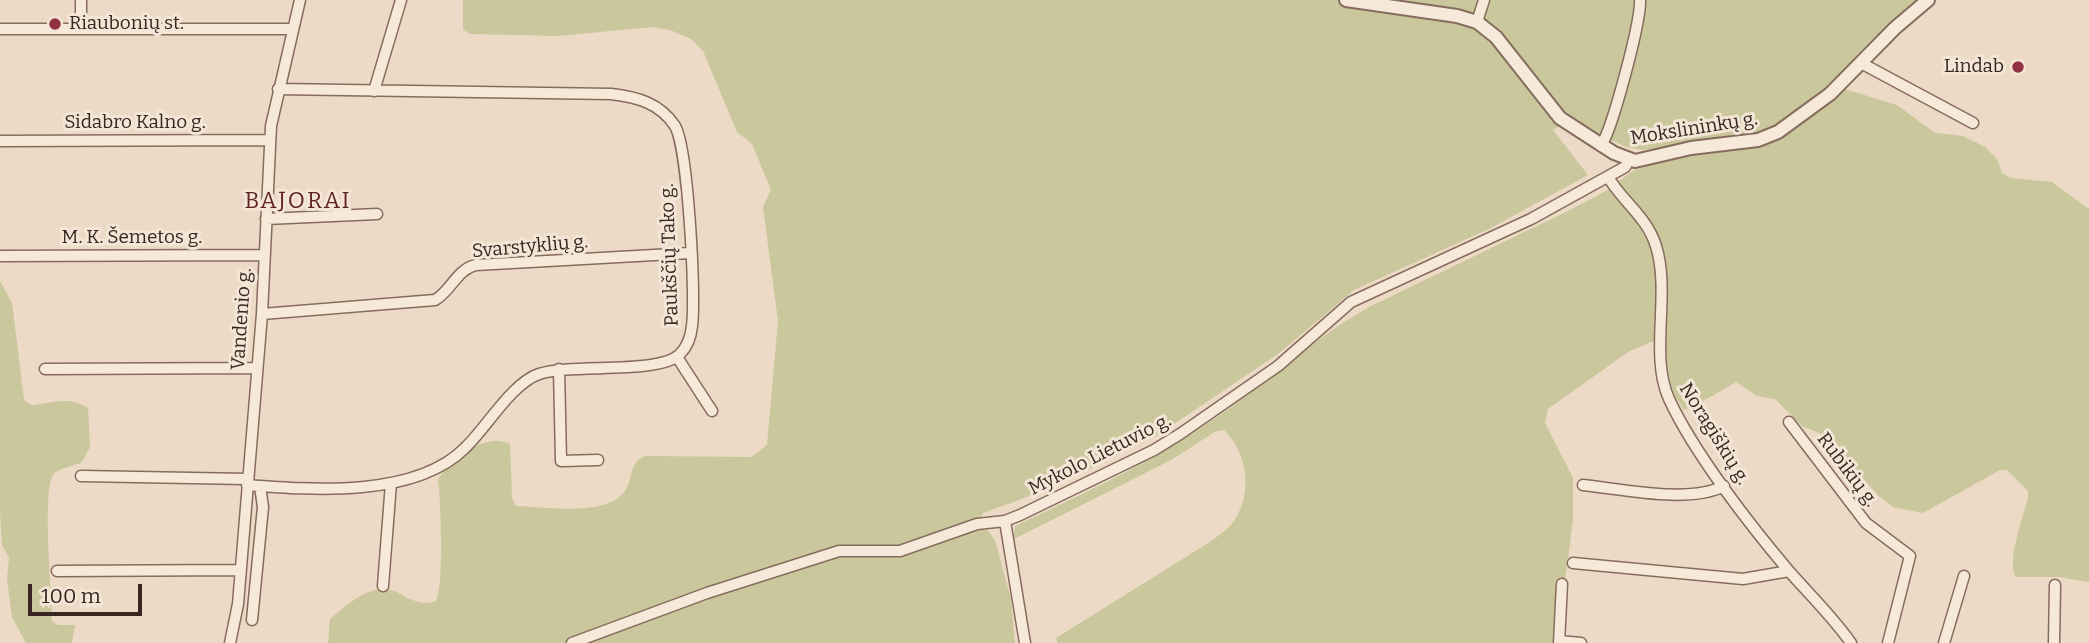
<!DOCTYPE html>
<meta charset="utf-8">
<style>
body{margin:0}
#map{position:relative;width:2089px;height:643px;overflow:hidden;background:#ecdac6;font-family:Bitter,serif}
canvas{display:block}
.scale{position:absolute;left:28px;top:584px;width:114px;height:32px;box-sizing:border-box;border:4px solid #372720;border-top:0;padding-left:9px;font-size:21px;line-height:24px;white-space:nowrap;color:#372720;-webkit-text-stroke:5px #f3e6d6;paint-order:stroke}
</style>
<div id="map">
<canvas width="2089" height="643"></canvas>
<div class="scale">100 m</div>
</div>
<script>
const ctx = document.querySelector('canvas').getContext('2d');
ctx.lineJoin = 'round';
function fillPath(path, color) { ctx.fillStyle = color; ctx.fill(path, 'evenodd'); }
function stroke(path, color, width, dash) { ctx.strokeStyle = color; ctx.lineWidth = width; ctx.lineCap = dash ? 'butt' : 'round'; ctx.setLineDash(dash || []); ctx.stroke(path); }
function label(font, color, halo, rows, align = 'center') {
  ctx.font = font + ' Bitter,serif'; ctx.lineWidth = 6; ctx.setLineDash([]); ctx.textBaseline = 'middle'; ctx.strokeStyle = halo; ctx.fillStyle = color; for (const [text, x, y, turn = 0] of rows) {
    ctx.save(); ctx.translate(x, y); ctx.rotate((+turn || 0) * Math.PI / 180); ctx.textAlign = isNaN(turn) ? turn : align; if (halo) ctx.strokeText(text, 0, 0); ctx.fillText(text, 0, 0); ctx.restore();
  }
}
fillPath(new Path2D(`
 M463,0H1920L1806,109L1758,137L1643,150L1626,147L1568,120L1553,130L1588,175L1491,228L1354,290L1278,354L1156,436L1049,489L983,513L980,520L995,540L1011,599L1015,643H328L330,619C348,604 374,579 399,593C411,600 422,606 436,601C444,589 441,499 438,480C450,458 486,432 510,444L512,498L516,506C542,507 608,517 625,491C634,478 628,463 645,456L752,457L767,445L778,321L763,207L771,190L752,144L737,132L703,51L691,39L670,30L652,27L559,36L471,34L463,30Z
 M1845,89L1897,105L1935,133L1963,136L1985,147L1997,159L2002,173L2011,178L2052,182L2089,209V582L2059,577H2016C2006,562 2024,515 2028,497V491L2007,470H2000L1923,513L1893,507L1880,497L1821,434L1802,426L1775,399L1757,396L1736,382C1728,387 1690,409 1684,410L1669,387L1666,343L1658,339L1628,352L1548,409L1545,423L1573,478V520L1557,643H1058L1056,638L1213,540C1220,534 1229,528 1234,521C1253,492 1248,454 1224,430L1216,431L1173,459L1014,539L1015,526C1085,493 1154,461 1217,417C1270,381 1317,335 1373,305L1570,210L1606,191L1634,170L1686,155L1764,144L1783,136Z
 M0,281L12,303L24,400L31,405C52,404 69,395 88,408L90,447L82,462C75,466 58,468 53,475C42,493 52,595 52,621L58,625H75L72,643H26L12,617L7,579L9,558L2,545L0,512Z`), '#c9c79b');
const minor = new Path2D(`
 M81,0V28
 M1477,22L1484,0
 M0,29H293
 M1861,63L1973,123
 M374,91L401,0
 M0,141L270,140
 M1601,146C1613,127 1641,21 1640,0
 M1608,177C1623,202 1647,217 1656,246C1671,294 1649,355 1669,399C1694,453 1750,525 1788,570C1809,594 1833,617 1851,643
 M266,219L377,214
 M0,256L264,255
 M262,314L435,300C451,291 457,269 476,265L690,253
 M677,357L712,411
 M45,369L256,368
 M559,369L561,461L598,460
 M1789,422L1866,523L1910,556L1888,643
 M81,476L247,479
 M247,485C312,490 415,498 465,448C487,427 512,383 539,374C572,363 659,375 680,354C687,347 691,336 692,326C696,296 688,148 675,126C660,103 637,97 611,94L278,89
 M1583,485C1622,489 1689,504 1724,486
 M1005,521L1025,643
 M1573,563L1743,579L1789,571
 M57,571L241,570
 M383,586L391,483
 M252,620L263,507L260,486
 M1559,641L1581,643
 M230,643L238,604L262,314L271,126L300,0
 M572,643L707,593L839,551H900L977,524L1005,521L1020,515L1154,450L1180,434L1278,366L1351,302L1531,219L1625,167L1629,161
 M1559,643L1562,584
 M1944,643L1964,576
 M2054,643L2055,585`);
const tertiary = new Path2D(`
 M1346,0L1457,16L1477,22L1496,37L1560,118L1614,153L1635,161L1691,148L1758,140L1778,132L1830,94L1895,28L1928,0`);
stroke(minor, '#866c5d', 13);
stroke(tertiary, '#866c5d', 16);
stroke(minor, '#f7e9d9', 10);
stroke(tertiary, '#f7e9d9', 12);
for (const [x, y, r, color] of [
 [55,24,7,"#913142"],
 [2018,67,7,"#913142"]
]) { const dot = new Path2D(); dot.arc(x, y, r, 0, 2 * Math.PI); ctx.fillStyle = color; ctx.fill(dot); stroke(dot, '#f3e6d6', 2.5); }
label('19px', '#372720', '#f3e6d6', [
 ["Riaubonių st.",69,24],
 ["Lindab",2004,67,"right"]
], 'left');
label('19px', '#372720', '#f3e6d6', [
 ["Sidabro Kalno g.",135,123],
 ["Mokslininkų g.",1694,129,-9],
 ["M. K. Šemetos g.",132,238],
 ["Svarstyklių g.",530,247,-5],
 ["Paukščių Tako g.",670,255,-92],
 ["Vandenio g.",242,319,-86],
 ["Noragiškių g.",1714,434,58],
 ["Mykolo Lietuvio g.",1100,455,-27],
 ["Rubikių g.",1847,470,53]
]);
ctx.letterSpacing = '2px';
label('23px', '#612422', '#f3e6d6', [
 ["BAJORAI",298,202]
]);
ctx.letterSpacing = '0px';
</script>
